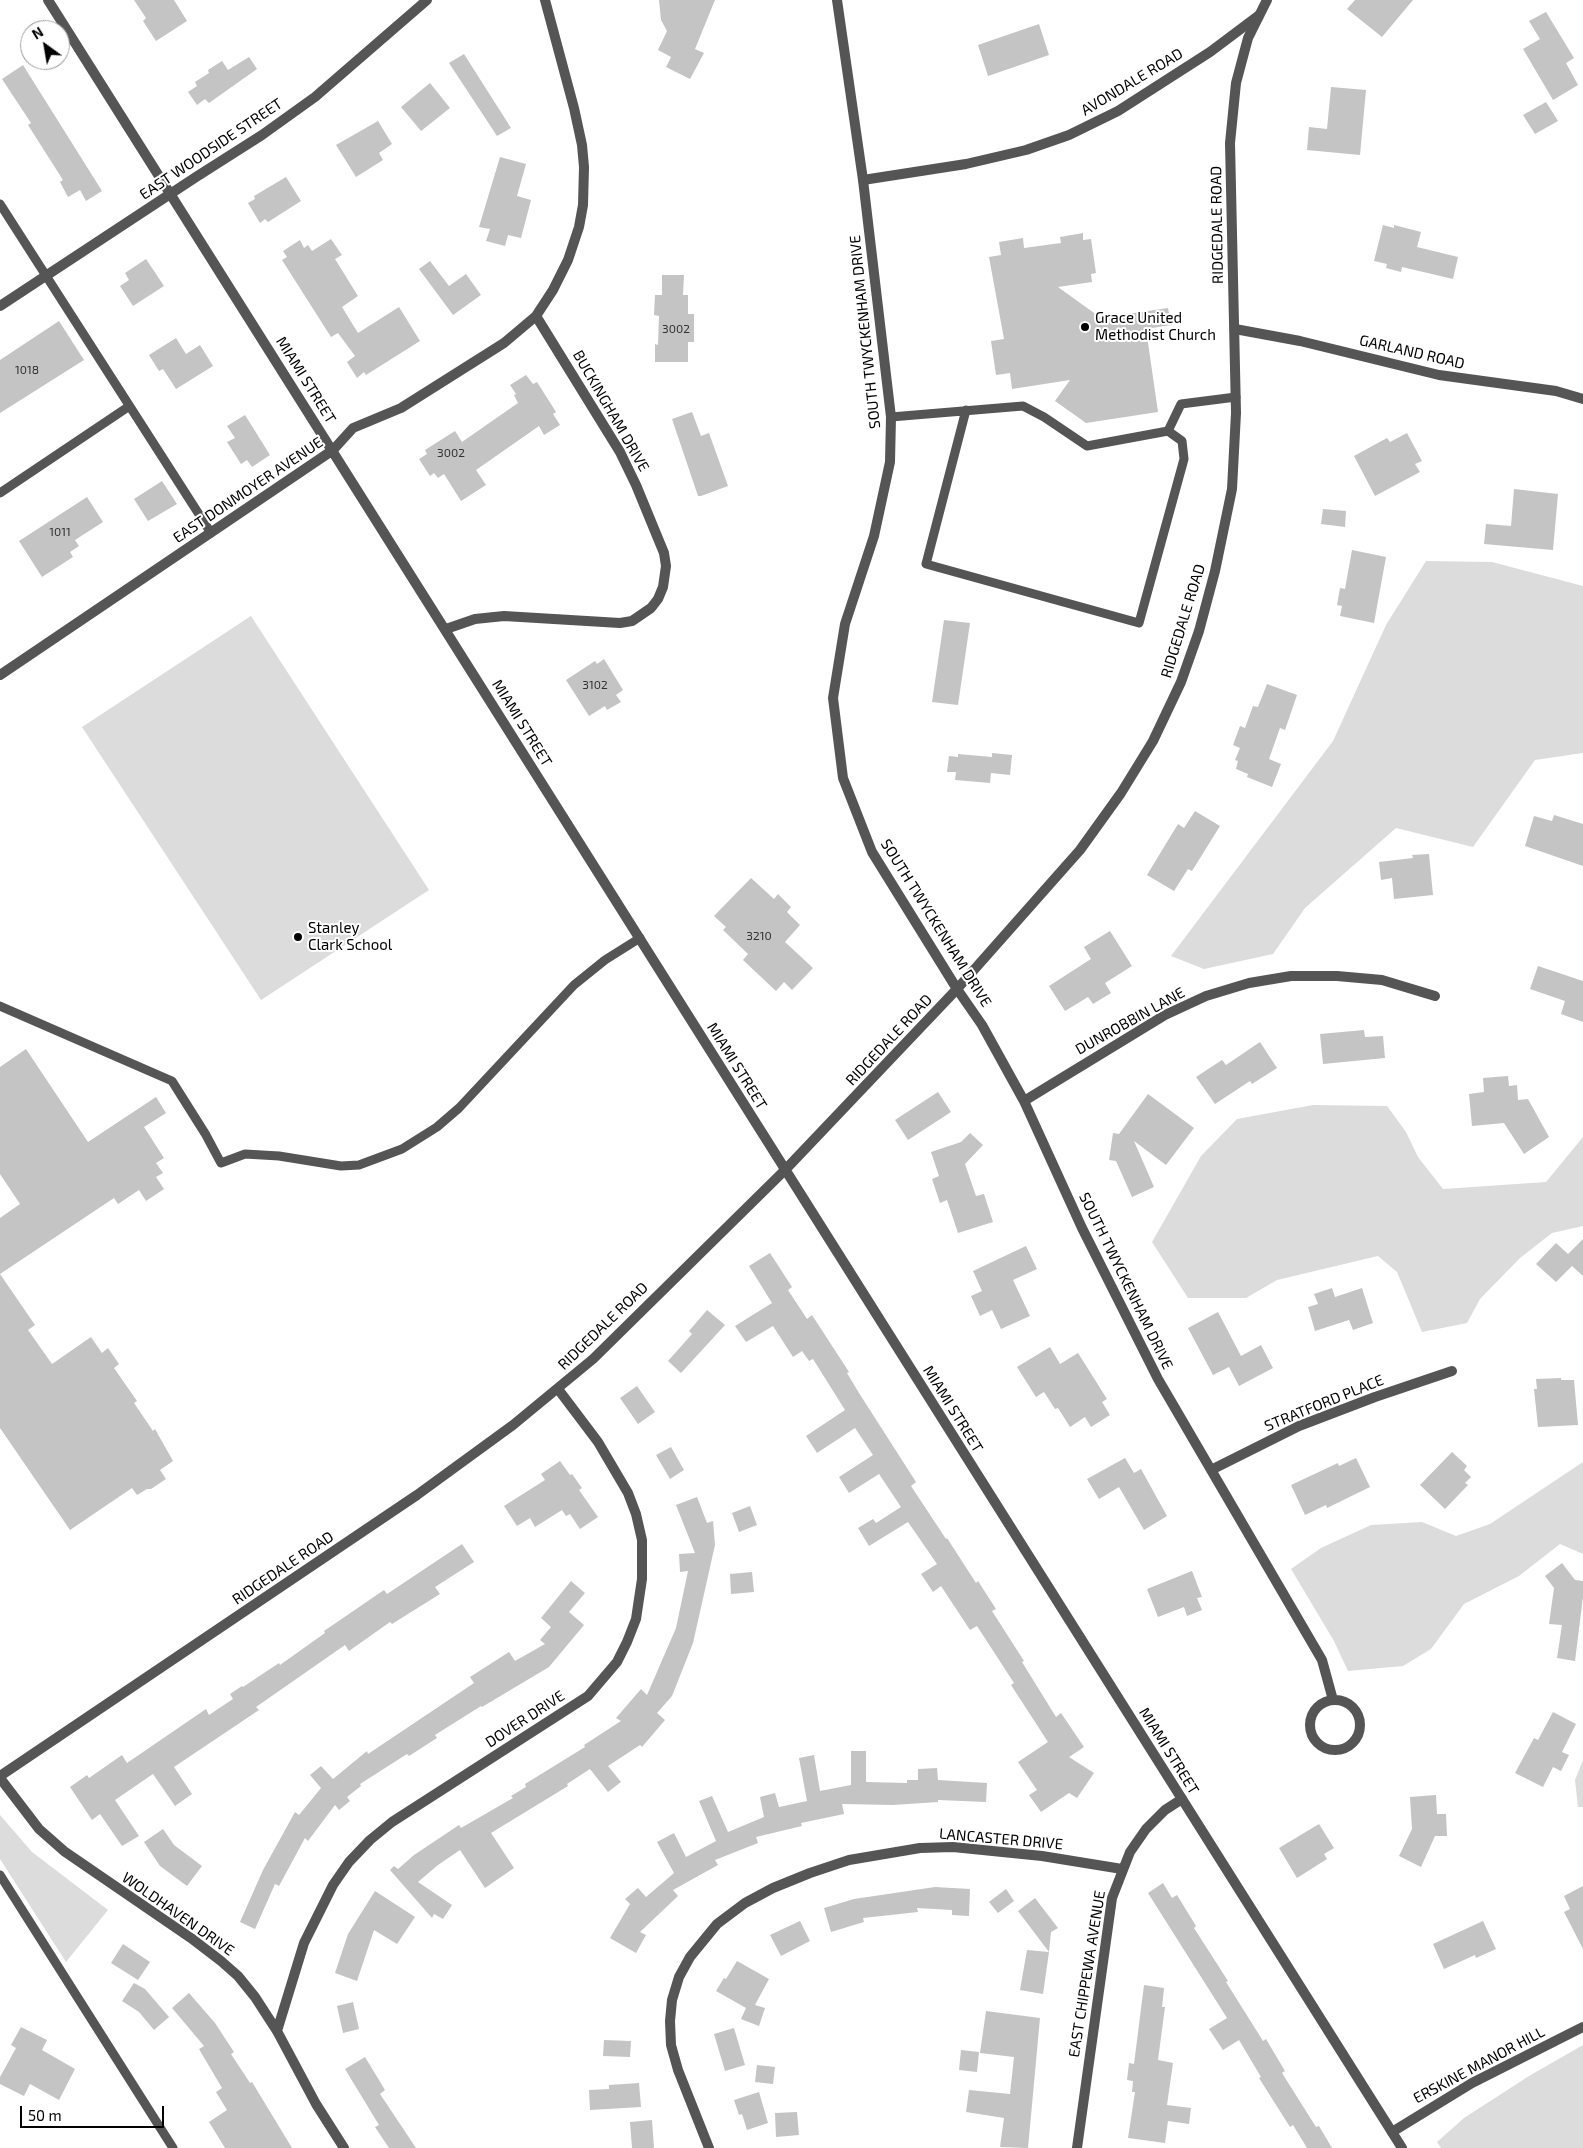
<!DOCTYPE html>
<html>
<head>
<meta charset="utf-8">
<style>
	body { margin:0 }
	#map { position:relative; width:1583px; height:2148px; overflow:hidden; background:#fff; font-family:"Exo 2",sans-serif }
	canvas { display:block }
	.north { position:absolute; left:20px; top:20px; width:50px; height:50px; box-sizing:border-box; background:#fff; border:1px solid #999; border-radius:50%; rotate:328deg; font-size:14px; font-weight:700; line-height:20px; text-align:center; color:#000 }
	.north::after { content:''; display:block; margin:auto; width:18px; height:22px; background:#000; clip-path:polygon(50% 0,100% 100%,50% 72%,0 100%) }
	.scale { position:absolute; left:20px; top:2106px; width:144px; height:22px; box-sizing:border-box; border:2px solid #000; border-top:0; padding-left:6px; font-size:15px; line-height:18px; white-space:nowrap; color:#000; -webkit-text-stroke:4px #fff; paint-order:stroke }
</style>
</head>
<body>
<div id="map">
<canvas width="1583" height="2148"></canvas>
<div class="north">N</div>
<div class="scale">50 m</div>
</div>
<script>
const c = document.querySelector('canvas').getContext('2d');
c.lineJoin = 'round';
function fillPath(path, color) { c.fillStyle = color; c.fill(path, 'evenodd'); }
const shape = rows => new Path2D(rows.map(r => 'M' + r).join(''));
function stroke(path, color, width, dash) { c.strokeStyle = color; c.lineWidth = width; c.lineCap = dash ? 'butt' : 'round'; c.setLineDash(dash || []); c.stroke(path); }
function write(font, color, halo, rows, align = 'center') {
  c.font = font + ' "Exo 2",sans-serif'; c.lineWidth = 4; c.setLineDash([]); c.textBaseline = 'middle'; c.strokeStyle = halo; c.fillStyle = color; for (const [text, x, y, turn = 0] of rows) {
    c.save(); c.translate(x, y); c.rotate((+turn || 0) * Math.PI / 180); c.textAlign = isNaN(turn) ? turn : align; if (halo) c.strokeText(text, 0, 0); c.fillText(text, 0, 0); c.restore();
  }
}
fillPath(shape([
	[1426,561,1492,562,1583,586,1583,753,1535,760,1473,847,1396,828,1305,908,1273,954,1204,969,1171,956,1333,741,1386,625],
	[251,616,429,890,261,1000,82,727],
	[1313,1105,1387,1106,1406,1132,1418,1157,1443,1189,1546,1182,1583,1137,1583,1226,1552,1233,1520,1258,1480,1299,1467,1323,1422,1332,1397,1272,1378,1256,1277,1280,1246,1298,1188,1298,1152,1242,1201,1156,1237,1119],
	[1583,1462,1583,1554,1560,1544,1519,1576,1464,1604,1431,1649,1403,1666,1348,1671,1334,1641,1291,1569,1321,1548,1371,1525,1422,1522,1456,1536,1490,1524],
	[1583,1760,1583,1807,1578,1807,1575,1780],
	[0,1815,32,1852,108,1910,66,1962,0,1859],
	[1583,2045,1583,2148,1441,2148,1437,2142,1464,2118,1529,2076]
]), '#dcdcdc');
fillPath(shape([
	[134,0,174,0,187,21,156,41,143,21,146,18],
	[659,0,715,0,695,49,704,53,690,79,666,67,671,57,658,50,667,31,661,20],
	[1355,0,1413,0,1382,37,1347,9],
	[1546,12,1574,58,1566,63,1578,85,1553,100,1523,49,1540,39,1529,21],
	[1039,24,1049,55,988,76,978,45],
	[464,54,511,128,497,136,449,63],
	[249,57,257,69,209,103,205,99,197,105,188,92,197,86,195,82,209,73,208,70,222,61,228,70],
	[23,65,102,191,86,201,80,190,68,197,60,182,63,180,28,125,31,123,2,79],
	[430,83,450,108,421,131,401,107],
	[1331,87,1366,90,1360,155,1307,150,1309,127,1327,129],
	[1546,102,1558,121,1535,134,1523,115],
	[378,121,392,144,379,153,383,160,356,177,336,145],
	[500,157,526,164,517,196,531,200,521,238,508,235,505,246,486,241,490,229,479,227],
	[286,177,301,201,268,222,265,219,260,223,248,203,255,199,254,196],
	[1383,225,1394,228,1394,225,1421,232,1417,247,1458,257,1453,279,1402,267,1401,272,1386,268,1387,264,1374,261],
	[1083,233,1083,240,1091,239,1096,273,1091,274,1092,282,1058,287,1101,318,1168,308,1171,325,1146,329,1158,412,1086,423,1055,401,1070,380,1012,389,1010,373,996,375,991,341,1004,339,989,257,1001,255,999,242,1023,238,1024,248,1061,243,1060,237],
	[331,239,342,255,335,259,358,296,342,307,358,333,399,307,420,341,366,375,364,372,357,378,347,362,355,356,338,333,331,337,282,260,287,257,283,251,300,240,304,248,308,245,312,251],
	[146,259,164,286,133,306,120,286,129,280,125,273],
	[430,261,449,286,466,274,481,295,453,315,419,269],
	[662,275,684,275,683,295,688,295,688,314,694,314,694,342,688,342,688,362,655,362,655,344,658,345,659,316,654,315,655,295,662,295],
	[59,321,84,360,0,413,0,360],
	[176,338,186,354,200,345,213,366,176,389,163,369,159,371,149,355],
	[526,375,533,384,537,382,556,412,553,414,560,425,544,435,539,426,476,470,486,485,461,501,444,474,438,478,434,473,430,476,419,459,427,454,425,450,455,431,462,442,518,403,514,395,516,394,510,385],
	[692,412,701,436,709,433,728,486,701,496,698,496,672,419],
	[245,415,270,455,252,467,247,460,241,464,227,442,235,438,227,426],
	[1407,433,1422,461,1415,464,1420,472,1375,496,1354,456,1387,438,1390,442],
	[162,481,177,504,148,521,134,499],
	[1514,489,1558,494,1553,550,1484,544,1486,524,1511,526],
	[87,497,103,522,75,540,79,546,70,552,73,557,42,577,19,541],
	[1323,509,1346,511,1345,527,1321,524],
	[1352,550,1386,557,1374,623,1340,616,1342,606,1337,605,1340,588,1345,589],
	[944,620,970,623,958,705,932,702],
	[604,659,623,690,616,695,621,702,607,710,605,706,589,716,566,680,595,661,597,664],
	[1267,684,1297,695,1285,730,1280,728,1269,759,1281,764,1272,787,1247,777,1248,774,1236,769,1238,761,1235,760,1240,748,1233,745,1240,726,1245,728,1253,706,1258,707],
	[992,753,1012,755,1010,775,991,773,990,783,955,780,956,772,947,772,949,756,958,757,958,754,992,757],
	[1195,811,1220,826,1192,871,1188,869,1174,891,1147,875,1178,824,1184,828],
	[1554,815,1583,824,1583,866,1525,846,1534,816,1552,821],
	[1429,854,1433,895,1394,899,1392,878,1381,880,1379,862,1413,858,1412,855],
	[751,878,774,899,778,894,791,907,787,912,800,925,785,942,813,968,792,990,784,982,776,991,743,960,748,954,723,930,726,927,714,916],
	[1110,931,1132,966,1105,983,1111,993,1093,1004,1088,997,1065,1011,1049,986,1091,959,1084,947],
	[1538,966,1583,981,1583,1022,1561,1014,1565,1001,1530,989],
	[1364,1030,1365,1037,1383,1036,1385,1058,1323,1064,1320,1034],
	[1260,1042,1277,1068,1252,1084,1250,1081,1215,1104,1196,1077,1222,1060,1226,1065],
	[26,1049,88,1142,156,1097,166,1113,144,1127,164,1158,156,1163,163,1173,156,1177,164,1189,146,1201,139,1190,118,1204,114,1198,0,1274,35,1325,28,1330,52,1364,91,1337,102,1353,108,1348,119,1364,114,1368,137,1401,134,1403,153,1431,155,1429,173,1461,160,1470,166,1479,151,1489,147,1489,137,1495,132,1488,70,1530,0,1428,0,1218,20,1204,0,1174,0,1067],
	[1508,1076,1509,1086,1517,1085,1518,1100,1528,1099,1549,1137,1524,1154,1504,1123,1472,1126,1469,1094,1484,1092,1483,1078],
	[938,1092,951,1112,908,1140,895,1120],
	[1148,1094,1194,1128,1166,1165,1134,1141,1154,1187,1132,1197,1116,1161,1109,1160,1113,1133,1119,1134],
	[970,1133,983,1145,965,1164,976,1196,984,1194,993,1222,958,1233,947,1200,940,1203,932,1179,939,1176,931,1152,961,1142],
	[1583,1239,1583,1276,1572,1266,1556,1282,1536,1264,1556,1243,1568,1254],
	[1026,1246,1037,1269,1013,1280,1030,1316,1001,1329,992,1310,980,1316,971,1296,982,1291,973,1271],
	[770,1253,792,1287,788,1290,807,1319,812,1315,849,1372,847,1373,859,1393,916,1482,911,1486,946,1539,947,1538,976,1583,978,1581,996,1609,992,1611,1024,1661,1022,1662,1056,1717,1061,1713,1084,1747,1069,1757,1094,1773,1077,1798,1069,1793,1041,1812,1029,1795,1037,1790,1018,1762,1048,1742,1011,1685,1014,1683,977,1626,970,1630,941,1586,933,1592,921,1574,937,1564,908,1522,869,1546,858,1528,873,1519,876,1523,901,1507,879,1474,849,1493,839,1477,873,1455,855,1428,817,1453,806,1436,845,1410,813,1359,809,1361,802,1351,793,1357,773,1326,746,1342,735,1326,772,1303,749,1266],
	[1332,1288,1335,1297,1362,1288,1373,1323,1353,1330,1349,1320,1315,1331,1308,1307,1318,1304,1314,1294],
	[707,1310,725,1325,681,1373,668,1361,692,1334,689,1331],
	[1218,1312,1241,1356,1261,1345,1273,1368,1239,1386,1229,1367,1213,1375,1188,1328],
	[1050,1347,1060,1364,1078,1353,1107,1399,1102,1402,1110,1415,1091,1427,1085,1417,1070,1427,1058,1408,1055,1409,1044,1392,1036,1397,1017,1367],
	[1561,1378,1561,1380,1574,1380,1578,1425,1538,1427,1534,1389,1537,1389,1536,1379],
	[637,1386,655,1412,638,1424,620,1398],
	[671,1447,684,1470,670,1479,656,1455],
	[1452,1452,1467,1466,1464,1470,1471,1477,1465,1483,1468,1485,1445,1509,1420,1485],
	[1125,1458,1134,1473,1141,1469,1167,1516,1144,1530,1119,1487,1099,1499,1087,1479],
	[1356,1458,1370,1487,1327,1508,1326,1505,1305,1515,1291,1485,1338,1463,1339,1466],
	[560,1461,570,1475,572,1474,582,1488,579,1490,598,1517,580,1529,570,1514,566,1516,562,1510,535,1527,530,1518,517,1526,504,1506,545,1480,541,1474],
	[697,1497,707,1523,713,1521,715,1545,693,1643,672,1696,657,1713,665,1720,642,1747,640,1745,608,1766,621,1782,608,1792,590,1769,567,1784,568,1786,491,1833,514,1868,485,1888,460,1850,438,1865,418,1882,452,1905,443,1919,434,1914,432,1918,390,1870,394,1866,398,1869,414,1855,459,1825,461,1828,513,1798,511,1796,526,1787,525,1784,585,1747,584,1745,621,1721,616,1718,641,1689,647,1695,676,1628,688,1571,680,1572,679,1554,695,1553,676,1505],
	[750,1506,757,1525,739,1532,732,1513],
	[462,1544,474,1562,435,1587,440,1594,392,1624,390,1622,349,1651,345,1645,256,1707,259,1710,174,1767,192,1794,175,1806,153,1774,115,1800,139,1836,122,1846,100,1814,92,1820,70,1787,87,1775,89,1778,122,1755,127,1763,206,1709,209,1715,233,1699,230,1694,242,1686,243,1687,279,1663,280,1665,325,1633,324,1631,384,1590,387,1594],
	[1562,1563,1575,1580,1583,1581,1583,1597,1575,1661,1557,1658,1562,1625,1549,1624,1554,1588,1545,1576],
	[1192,1571,1202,1597,1197,1598,1202,1610,1187,1616,1184,1607,1158,1617,1147,1589],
	[752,1572,754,1592,731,1594,730,1574],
	[571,1581,585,1593,569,1612,584,1625,549,1667,482,1707,481,1706,435,1735,437,1738,409,1756,407,1754,360,1784,361,1786,347,1797,350,1801,339,1810,335,1805,308,1841,305,1838,279,1886,275,1884,255,1929,240,1922,263,1870,295,1812,299,1815,321,1788,310,1775,321,1766,333,1779,367,1751,368,1754,474,1683,470,1677,509,1652,515,1661,545,1644,540,1640,551,1627,541,1618],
	[1553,1712,1576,1724,1562,1752,1569,1755,1561,1771,1553,1767,1543,1787,1515,1773,1534,1738,1538,1740],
	[851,1751,866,1751,866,1782,907,1783,907,1780,918,1780,918,1769,937,1768,938,1780,987,1783,986,1802,938,1800,938,1802,893,1805,842,1804,844,1814,801,1823,802,1826,756,1837,758,1843,715,1860,718,1865,673,1890,678,1896,640,1932,646,1935,636,1953,610,1938,630,1904,625,1899,638,1888,646,1897,674,1873,657,1842,674,1833,686,1857,716,1841,699,1801,712,1796,728,1832,764,1817,760,1797,775,1793,779,1807,807,1801,799,1758,814,1755,820,1791,851,1785],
	[1436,1795,1437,1814,1446,1814,1447,1836,1435,1836,1421,1867,1399,1856,1412,1829,1410,1797],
	[1319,1824,1334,1848,1324,1854,1327,1859,1297,1878,1279,1848],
	[163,1829,174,1845,202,1866,187,1886,160,1866,144,1842],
	[1163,1883,1172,1898,1177,1895,1196,1926,1194,1928,1228,1981,1226,1982,1263,2041,1266,2039,1285,2071,1282,2073,1316,2127,1319,2126,1332,2148,1307,2148,1293,2125,1290,2127,1259,2078,1261,2077,1239,2040,1223,2050,1209,2029,1227,2018,1148,1893],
	[1583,1886,1583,1949,1564,1912,1570,1909,1564,1896],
	[935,1887,970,1889,969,1916,952,1915,952,1910,917,1908,918,1912,863,1918,864,1922,831,1932,824,1908,854,1899],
	[1006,1889,1014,1901,998,1913,989,1902],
	[375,1891,415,1917,397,1944,374,1930,357,1981,335,1973,348,1934],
	[1035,1898,1058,1928,1051,1932,1049,1952,1018,1911],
	[800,1921,810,1941,781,1956,770,1935],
	[1483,1921,1496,1949,1476,1958,1475,1955,1444,1969,1433,1944],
	[123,1944,150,1962,138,1980,111,1963],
	[1027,1950,1049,1952,1043,1994,1020,1990],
	[737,1961,769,1979,755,2005,765,2008,759,2026,741,2019,746,2008,716,1991,724,1978,726,1979],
	[134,1983,145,1989,169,2017,154,2030,139,2012,122,2001],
	[1144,1985,1164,1988,1162,2007,1165,2007,1158,2060,1173,2063,1167,2105,1191,2108,1189,2124,1168,2121,1165,2143,1128,2138,1135,2092,1132,2092,1133,2081,1127,2080,1129,2063,1134,2064],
	[189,1993,215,2023,234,2052,231,2054,250,2083,252,2082,292,2148,225,2148,209,2122,227,2110,216,2092,222,2088,199,2049,204,2046,172,2008],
	[353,2002,359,2029,343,2033,337,2006],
	[986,2011,1040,2018,1028,2148,1000,2147,1004,2118,966,2112,969,2090,1010,2094,1014,2057,980,2053],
	[21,2027,47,2040,42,2050,75,2069,59,2100,30,2084,24,2096,0,2084,0,2077,16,2048,11,2045],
	[734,2028,745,2065,725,2071,714,2034],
	[604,2040,631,2041,630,2057,603,2056],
	[961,2050,979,2052,977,2072,959,2070],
	[365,2057,385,2090,380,2094,416,2148,389,2148,375,2127,379,2125,345,2069],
	[757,2065,775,2067,773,2084,755,2082],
	[639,2083,641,2107,590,2110,589,2090,609,2089,609,2085],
	[759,2092,768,2123,747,2130,742,2114,739,2115,734,2100],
	[797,2112,799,2135,776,2137,775,2113],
	[652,2120,654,2148,632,2148,630,2122]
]), '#c4c4c4');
stroke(shape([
	[0,204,211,533],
	[966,410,926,564,1139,623,1184,459,1182,441,1168,431],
	[891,417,1023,406,1044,417,1087,446,1168,431,1181,404,1236,397],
	[0,493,128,407],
	[0,1006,172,1081,206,1135,221,1163,245,1154,279,1156,341,1166,359,1165,402,1149,437,1127,459,1108,574,985,605,960,640,938],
	[0,1875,173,2148]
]), '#555', 9);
stroke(shape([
	[863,180,966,164,1026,150,1069,135,1118,111,1210,52,1258,16],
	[0,306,196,177,262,135,315,97,427,0],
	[1235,329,1300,341,1439,375,1556,391,1583,399],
	[333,450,353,428,401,408,504,343,536,316,553,290,568,260,579,227,583,205,584,167,582,145,574,108,545,0],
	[446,629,475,619,504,616,620,623,632,621,651,608,658,599,663,587,666,566,664,553,636,485,620,452,536,316],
	[957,989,982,1025,1024,1101,1082,1228,1158,1379,1322,1660,1333,1700],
	[1024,1101,1165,1015,1206,996,1249,983,1291,976,1337,976,1382,980,1435,996],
	[1211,1470,1299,1426,1375,1397,1452,1371],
	'1310 1725a25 25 0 1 1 50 0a25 25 0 1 1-50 0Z',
	[0,1776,417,1495,513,1425,593,1359,785,1170],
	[0,1778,39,1829,64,1851,191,1938,221,1961,238,1976,255,1997,277,2031,316,2104,344,2148],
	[277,2031,304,1943,333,1885,349,1862,370,1840,392,1822,588,1696,617,1662,627,1642,636,1619,642,1579,642,1540,636,1514,628,1493,598,1442,558,1389],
	[1392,2132,1472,2083,1583,2027],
	[709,2148,678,2070,671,2045,670,2021,672,2000,679,1977,690,1957,717,1924,745,1903,773,1888,810,1873,849,1860,920,1848,953,1847,1042,1856,1122,1869],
	[1077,2148,1112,1898,1130,1852,1146,1829,1165,1810,1182,1799]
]), '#555', 10);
stroke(shape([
	[48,0,1402,2148],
	[837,0,863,180,891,417,890,462,874,536,845,624,833,698,843,778,872,852,957,989],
	[0,675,333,450],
	[785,1170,957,989,1080,850,1121,793,1153,741,1181,682,1199,631,1215,571,1232,489,1236,413,1230,143,1236,83,1248,38,1267,0]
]), '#555', 10);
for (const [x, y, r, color] of [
	[1085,327,5,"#000"],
	[298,937,5,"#000"]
]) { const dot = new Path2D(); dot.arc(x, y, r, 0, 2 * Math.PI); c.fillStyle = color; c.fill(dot); stroke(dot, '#fff', 2); }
write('12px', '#313131', null, [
	["3002",676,329],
	["1018",27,370],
	["3002",451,453],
	["1011",60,532],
	["3102",595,685],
	["3210",759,936]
]);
write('15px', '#000', '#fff', [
	["AVONDALE ROAD",1132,82,-31],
	["EAST WOODSIDE STREET",211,149,-34],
	["RIDGEDALE ROAD",1217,225,-91],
	["SOUTH TWYCKENHAM DRIVE",865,332,-96],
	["GARLAND ROAD",1412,352,13],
	["MIAMI STREET",306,380,58],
	["BUCKINGHAM DRIVE",611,411,60],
	["EAST DONMOYER AVENUE",248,490,-34],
	["RIDGEDALE ROAD",1183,621,-73],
	["MIAMI STREET",522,723,58],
	["SOUTH TWYCKENHAM DRIVE",936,923,58],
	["DUNROBBIN LANE",1130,1021,-29],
	["RIDGEDALE ROAD",889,1040,-47],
	["MIAMI STREET",737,1066,58],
	["SOUTH TWYCKENHAM DRIVE",1126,1281,64],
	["RIDGEDALE ROAD",603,1326,-44],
	["STRATFORD PLACE",1324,1403,-22],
	["MIAMI STREET",953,1409,58],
	["RIDGEDALE ROAD",283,1568,-34],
	["DOVER DRIVE",525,1719,-33],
	["MIAMI STREET",1169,1751,58],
	["LANCASTER DRIVE",1001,1839,5],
	["WOLDHAVEN DRIVE",178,1914,35],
	["EAST CHIPPEWA AVENUE",1087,1974,-81],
	["ERSKINE MANOR HILL",1479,2065,-28]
]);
write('15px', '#000', '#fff', [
	["Grace United",1095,318],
	["Methodist Church",1095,335],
	["Stanley",308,928],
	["Clark School",308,945]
], 'left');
</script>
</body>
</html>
